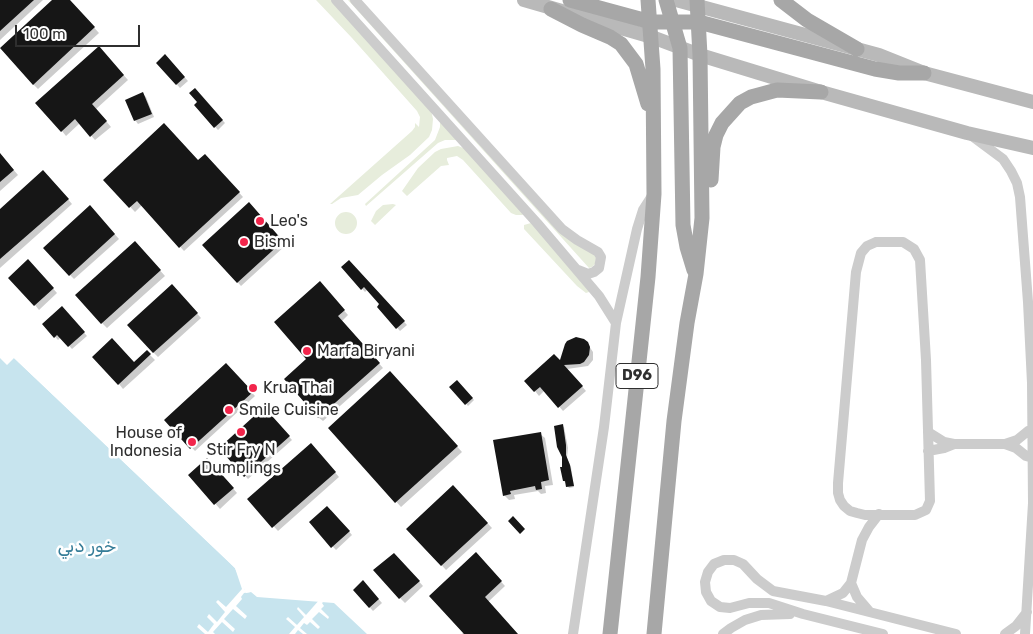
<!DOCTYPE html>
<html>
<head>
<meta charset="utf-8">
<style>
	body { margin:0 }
	#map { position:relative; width:1033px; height:634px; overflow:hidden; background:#fff; font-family:Rubik,sans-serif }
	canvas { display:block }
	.scale { position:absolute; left:15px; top:25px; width:125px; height:22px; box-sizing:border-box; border:2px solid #2f2f2f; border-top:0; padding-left:6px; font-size:15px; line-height:18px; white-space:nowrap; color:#2f2f2f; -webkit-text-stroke:4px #fff; paint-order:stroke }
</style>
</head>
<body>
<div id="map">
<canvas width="1033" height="634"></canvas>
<div class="scale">100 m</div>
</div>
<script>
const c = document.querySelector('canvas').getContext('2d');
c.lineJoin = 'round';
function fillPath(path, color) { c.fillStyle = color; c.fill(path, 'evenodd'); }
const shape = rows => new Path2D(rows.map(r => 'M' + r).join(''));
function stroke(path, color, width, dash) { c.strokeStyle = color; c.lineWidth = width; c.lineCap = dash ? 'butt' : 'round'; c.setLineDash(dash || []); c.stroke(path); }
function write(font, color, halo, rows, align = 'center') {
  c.font = font + ' Rubik,Vazirmatn,sans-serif'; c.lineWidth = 5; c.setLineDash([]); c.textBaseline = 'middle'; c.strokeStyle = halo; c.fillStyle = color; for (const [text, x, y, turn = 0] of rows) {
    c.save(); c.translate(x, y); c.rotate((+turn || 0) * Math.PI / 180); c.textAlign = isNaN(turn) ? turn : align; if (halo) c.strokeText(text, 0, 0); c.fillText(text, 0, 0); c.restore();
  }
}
fillPath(shape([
	[316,0,334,0,431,110,433,119,432,130,429,137,410,155,382,175,358,195,341,198,332,204,330,204,412,131,415,127,415,123,419,127,420,117,417,111,352,38],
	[348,0,354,0,562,230,597,253,595,264,592,267,589,268],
	[440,116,460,140,445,140,438,143,366,206,365,204,435,140,440,127],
	[458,146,466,149,527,212,522,215,516,215,511,213,463,160,457,156,447,158,447,160,449,165,441,166,407,196,402,191,418,168,435,152,441,149],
	[393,204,396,205,375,225,371,221,376,211,383,205],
	'335 223a11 11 0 1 1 22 0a11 11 0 1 1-22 0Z',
	[531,223,593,287,589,292,586,293,577,286,524,229,524,225]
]), '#e7eddc');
fillPath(shape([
	[0,358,7,365,14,358,230,563,235,568,246,593,251,592,257,597,334,603,367,634,0,634]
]), '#c7e4ee');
fillPath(shape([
	[16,357,237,567,245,590,249,590,251,592,244,593,241,597,242,599,236,606,247,616,245,619,233,609,224,619,235,629,233,632,222,622,213,632,215,634,205,634,197,627,199,624,208,632,214,624,207,617,209,614,217,622,225,612,216,602,218,600,226,607,242,589,235,568,14,358],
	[320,599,325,600,322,603,324,606,321,609,329,617,328,619,319,612,312,619,320,627,318,629,310,622,307,625,304,623,300,628,307,634,303,634,298,630,295,634,289,634,295,627,286,619,288,617,297,625,304,617,297,609,298,607,306,615]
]), '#fff');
fillPath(shape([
	[0,0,43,0,0,40],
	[54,0,69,0,99,33,38,89,33,84],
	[103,52,128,80,96,109,111,127,95,140,80,123,66,136,62,131],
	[165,56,188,81,180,88,157,63],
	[195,90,225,123,218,130,195,105,199,102],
	[143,94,146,97,154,117,138,124,135,120],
	[0,154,18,175,0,191],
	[210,160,243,197,184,251,142,205,135,212,105,180],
	[48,176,72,204,0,268,0,211],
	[249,204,286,245,241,286,204,245],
	[95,212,119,239,74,279,70,275],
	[140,248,165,276,107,328,102,323],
	[349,262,407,325,400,331,378,307,381,304,368,289,365,292,343,267],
	[32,265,57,293,39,310,35,305],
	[324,288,348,315,342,321,383,368,323,421,318,417,308,359],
	[177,291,201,318,158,357,153,352],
	[62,308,87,336,72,349,61,337,58,340,44,324],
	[587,343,593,352,593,360,588,366,567,369,586,391,563,411,545,390,539,396,535,391,561,362],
	[147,352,155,360,123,389,119,384,134,363],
	[226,364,255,396,195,451,166,420],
	[395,378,462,452,401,507,330,428],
	[457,382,474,400,468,406,451,387],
	[264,409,292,440,248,479,221,448],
	[562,426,564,427,568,448,567,458,571,467,574,487,569,488,564,481],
	[540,434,545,438,553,485,545,486,546,493,541,494,538,491,514,495,515,499,509,500,504,495],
	[315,449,339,477,278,531,249,499],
	[212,464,237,493,220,509,190,475],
	[458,492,492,528,446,570,408,529],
	[331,510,352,535,336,550,310,522],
	[399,559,423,586,405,603,400,598],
	[480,559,505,586,488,602,517,634,462,634,464,632],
	[363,582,382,603,373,611,354,590]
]), '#0003');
fillPath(shape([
	[0,0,34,0,0,31],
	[52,0,70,0,95,27,33,85,0,48],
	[99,46,124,75,92,104,107,121,90,137,75,119,61,132,35,103],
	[165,54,185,77,176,85,156,63],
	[195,88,223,120,214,128,194,105,197,102,189,93],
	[143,92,152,114,134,121,125,100],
	[164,123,198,160,205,154,240,192,179,248,137,201,129,208,103,180],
	[0,153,14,170,0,182],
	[43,170,69,199,0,259,0,209],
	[249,202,283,241,237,283,202,245],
	[90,205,115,234,69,276,43,248],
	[135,241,161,270,101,324,75,295],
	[28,259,54,288,34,306,8,278],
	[349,260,405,321,396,329,377,307,379,304,364,287,361,290,341,267],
	[320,281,345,310,338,316,380,363,318,418,284,379,306,359,274,322],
	[172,284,198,313,153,353,127,325],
	[62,306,85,332,68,347,57,335,54,338,42,324],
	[576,337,584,339,588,342,590,347,589,355,584,362,580,364,564,365,583,386,558,408,540,387,534,392,524,381,554,354,560,360,565,344,567,341],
	[112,338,134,362,147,350,151,354,118,385,92,357],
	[226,363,253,392,190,449,164,420],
	[390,371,458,446,395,503,328,428],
	[457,380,473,398,465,405,449,387],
	[264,407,290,436,244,477,219,448],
	[563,424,566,445,566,455,570,465,574,486,566,487,565,481,563,481,560,467,562,467,562,457,557,447,554,426],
	[541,432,549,480,541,482,542,489,536,490,535,486,510,491,511,494,503,496,493,440],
	[311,443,336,472,272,528,247,499],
	[207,458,234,488,214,505,188,475],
	[453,485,488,523,441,566,406,529],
	[327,506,350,531,331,548,309,522],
	[513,516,525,529,520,534,508,521],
	[476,552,502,581,485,597,518,634,464,634,429,596],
	[394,553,420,581,399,599,373,570],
	[363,580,379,599,369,608,353,590]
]), '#161616');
stroke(shape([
	[336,0,537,223,599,296,616,323],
	[355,0,562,229,577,240,598,252,601,257,599,268,594,272,588,274,578,270],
	[972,136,1003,159,1011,171,1017,183,1020,197,1028,302,1032,383,1033,503,1025,634],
	[876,242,903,242,914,249,920,260,926,360,930,501,926,510,915,515,865,515,857,513,850,511,844,506,840,500,838,493,838,483,856,272,861,253,867,246,876,242],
	[928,432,944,442,954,444,1005,444,1017,440,1028,431,1033,430],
	[1005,444,1016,448,1026,456,1033,458],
	[928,451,944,448,954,444],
	[851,583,857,597,869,611],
	[826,601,843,593,851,583,862,540,869,527,879,514],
	[573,634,604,427,616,323,637,229,643,210,652,196],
	[723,634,731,628,745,620,761,615,790,614],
	[883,634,803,614,769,603,749,603,730,608,720,607,711,601,706,592,705,582,708,572,714,564,724,560,734,560,743,564,757,579,773,591,826,601,956,634],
	[1005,634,1016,626,1027,612]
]), '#ccc', 10);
stroke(shape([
	[524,0,652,37,700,55,821,92,967,133,1033,148],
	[676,0,879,55,924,73,1033,102]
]), '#b9b9b9', 14);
stroke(shape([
	[570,0,651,22,699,22,875,69,899,73,924,73],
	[666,0,680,48,683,225,687,247,694,270],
	[781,0,807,20,857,49],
	[551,9,582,25,610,37,621,44,636,64,648,104],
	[711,180,713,147,716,135,722,123,740,103,751,97,777,90,821,92],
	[610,634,648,277,654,194,653,69,648,0],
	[654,634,674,421,687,323,696,274,702,218,700,55,697,0]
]), '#a7a7a7', 15);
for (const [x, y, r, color] of [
	[260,221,5,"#f2254b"],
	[244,242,5,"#f2254b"],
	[307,351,5,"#f2254b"],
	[253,388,5,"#f2254b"],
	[229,410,5,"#f2254b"],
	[241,432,5,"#f2254b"],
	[192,442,5,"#f2254b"]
]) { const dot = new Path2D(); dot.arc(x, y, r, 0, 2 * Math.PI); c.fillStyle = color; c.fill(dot); stroke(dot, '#fff', 2); }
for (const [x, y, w] of [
	[637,376,42]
]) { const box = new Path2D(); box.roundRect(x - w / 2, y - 12.5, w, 25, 4); c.fillStyle = '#fff'; c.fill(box); stroke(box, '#2f2f2f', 1); }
write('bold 15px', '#2f2f2f', null, [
	["D96",637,376]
]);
write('16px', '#2f2f2f', '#fff', [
	["Leo's",270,221],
	["Bismi",254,242],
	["Marfa Biryani",317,351],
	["Krua Thai",263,388],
	["Smile Cuisine",239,410],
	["House of",182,433,"right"],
	["Indonesia",182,451,"right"],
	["Stir Fry N",241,450,"center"],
	["Dumplings",241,468,"center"]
], 'left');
write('italic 18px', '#367d98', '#fff', [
	["خور دبي",87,547]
]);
</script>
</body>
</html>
